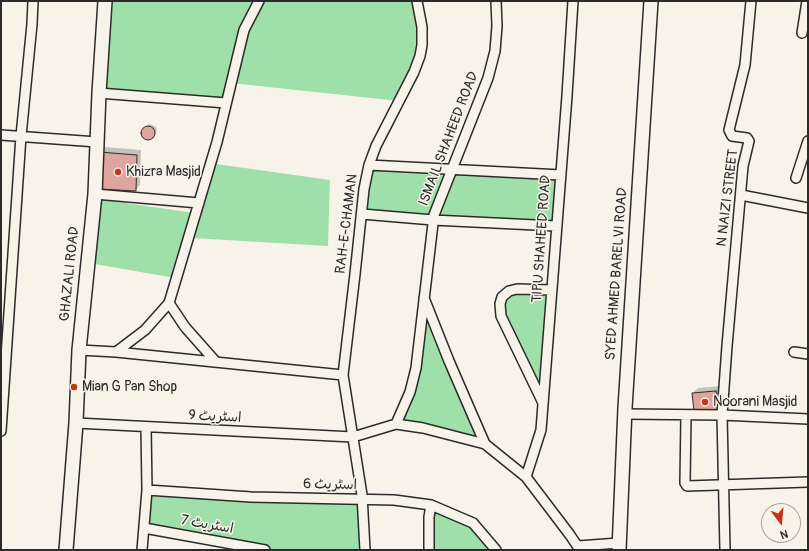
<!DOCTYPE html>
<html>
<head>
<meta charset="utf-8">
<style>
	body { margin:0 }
	#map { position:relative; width:809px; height:551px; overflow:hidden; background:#f7f3e8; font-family:Pangolin,sans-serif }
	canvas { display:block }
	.frame { position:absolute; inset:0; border:2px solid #2b2b2b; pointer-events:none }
	.north { position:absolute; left:761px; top:503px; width:40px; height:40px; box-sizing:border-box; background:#f7f3e8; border:1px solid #a5a39c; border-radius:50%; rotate:164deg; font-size:11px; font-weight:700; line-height:16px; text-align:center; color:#2b2b2b }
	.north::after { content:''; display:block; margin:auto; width:14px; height:18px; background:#c8321e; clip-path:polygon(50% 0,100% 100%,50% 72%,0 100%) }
</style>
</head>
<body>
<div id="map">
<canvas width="809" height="551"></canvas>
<div class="frame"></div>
<div class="north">N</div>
</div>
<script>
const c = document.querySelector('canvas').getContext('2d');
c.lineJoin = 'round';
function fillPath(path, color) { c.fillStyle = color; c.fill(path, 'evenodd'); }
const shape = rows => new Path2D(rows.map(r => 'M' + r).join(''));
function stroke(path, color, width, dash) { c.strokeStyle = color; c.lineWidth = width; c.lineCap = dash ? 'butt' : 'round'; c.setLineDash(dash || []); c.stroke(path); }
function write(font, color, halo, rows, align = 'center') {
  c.font = font + ' Pangolin,"Playpen Sans Arabic",sans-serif'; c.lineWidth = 3; c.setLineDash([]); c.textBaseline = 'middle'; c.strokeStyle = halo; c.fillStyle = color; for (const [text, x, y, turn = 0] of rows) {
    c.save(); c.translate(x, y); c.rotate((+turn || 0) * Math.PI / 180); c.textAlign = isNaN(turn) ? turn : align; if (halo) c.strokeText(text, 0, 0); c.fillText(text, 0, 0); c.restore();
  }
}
fillPath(shape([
	[105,1,417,1,422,42,399,101,231,83,226,106,98,96],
	[216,164,330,180,328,246,192,238],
	[373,164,561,175,556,226,362,214],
	[98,199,194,213,175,278,89,263],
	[552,290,543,404,501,316,502,297,509,291],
	[424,297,485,444,393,425,410,392],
	[147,490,362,495,365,550,265,550,144,528],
	[431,505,473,523,496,550,429,550]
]), '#9fdfa9');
fillPath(shape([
	[149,124,155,126,157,129,156,133,150,139,144,138,142,134,142,131],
	[105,147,141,150,140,185,135,190,100,152],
	[721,386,722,404,717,409,693,393,698,388]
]), '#0003');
const building = shape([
	'141 133a7 7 0 1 1 14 0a7 7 0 1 1-14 0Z',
	[99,152,137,155,136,191,99,189,99,152],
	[716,391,718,410,694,411,692,393,716,391]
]);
fillPath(building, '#dea49e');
stroke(building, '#2b2b2b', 1);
const street = shape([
	[802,33,807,1],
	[99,93,226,103],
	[1,135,97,142],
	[369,165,561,175],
	[796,178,808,141],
	[95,194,199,203],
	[741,195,808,208],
	[362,214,433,220,556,226],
	[424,298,449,361,485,444],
	[169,303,185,327,216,362],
	[79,350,116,352,343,375],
	[116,352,145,330,169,303,217,142,244,30,259,1],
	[794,352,808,354],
	[543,403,501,316,500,304,502,297,509,291,517,289,552,290],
	[625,414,722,415,808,419],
	[686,415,685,483,687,486,808,482],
	[76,423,353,437,396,424,410,392,416,368,434,215,488,78,495,51,497,26,496,1],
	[396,424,423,428,485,444,526,477,570,535,580,550],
	[1,431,21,136,32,24,33,1],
	[526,477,541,430,567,96,573,1],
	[147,490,251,497,394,500,431,505,473,523,496,550],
	[144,528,265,550],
	[578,546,619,543],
	[142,550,147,490,146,427],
	[365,550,362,495,343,375,355,274,364,189,369,165,376,146,414,72,420,56,422,45,422,27,417,1],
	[429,550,429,517,431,505],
	[725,550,722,415,727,346,743,166,749,141,747,138,732,136,729,130,745,65,751,1]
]);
const secondary = shape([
	[66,550,76,423,79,350,95,194,99,93,105,1],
	[619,550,625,408,651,1]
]);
stroke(street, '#2b2b2b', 12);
stroke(secondary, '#2b2b2b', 16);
stroke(street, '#f7f3e8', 9);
stroke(secondary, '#f7f3e8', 13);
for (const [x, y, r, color] of [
	[118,172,4,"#c8321e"],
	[74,387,4,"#c8321e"],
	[705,402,4,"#c8321e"]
]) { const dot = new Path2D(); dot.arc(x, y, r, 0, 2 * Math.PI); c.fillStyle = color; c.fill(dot); stroke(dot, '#f7f3e8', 1.5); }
write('14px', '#2b2b2b', '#f7f3e8', [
	["ISMAIL SHAHEED ROAD",449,139,-69],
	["N NAIZI STREET",728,198,-83],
	["RAH-E-CHAMAN",347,224,-83],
	["TIPU SHAHEED ROAD",542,239,-86],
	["GHAZALI ROAD",70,274,-84],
	["SYED AHMED BARELVI ROAD",617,274,-86],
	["اسٹریٹ 9",215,417,3],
	["اسٹریٹ 6",330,485,1],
	["اسٹریٹ 7",207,525,10]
]);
write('14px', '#2b2b2b', '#f7f3e8', [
	["Khizra Masjid",126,172],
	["Mian G Pan Shop",82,387],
	["Noorani Masjid",713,402]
], 'left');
</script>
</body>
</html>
